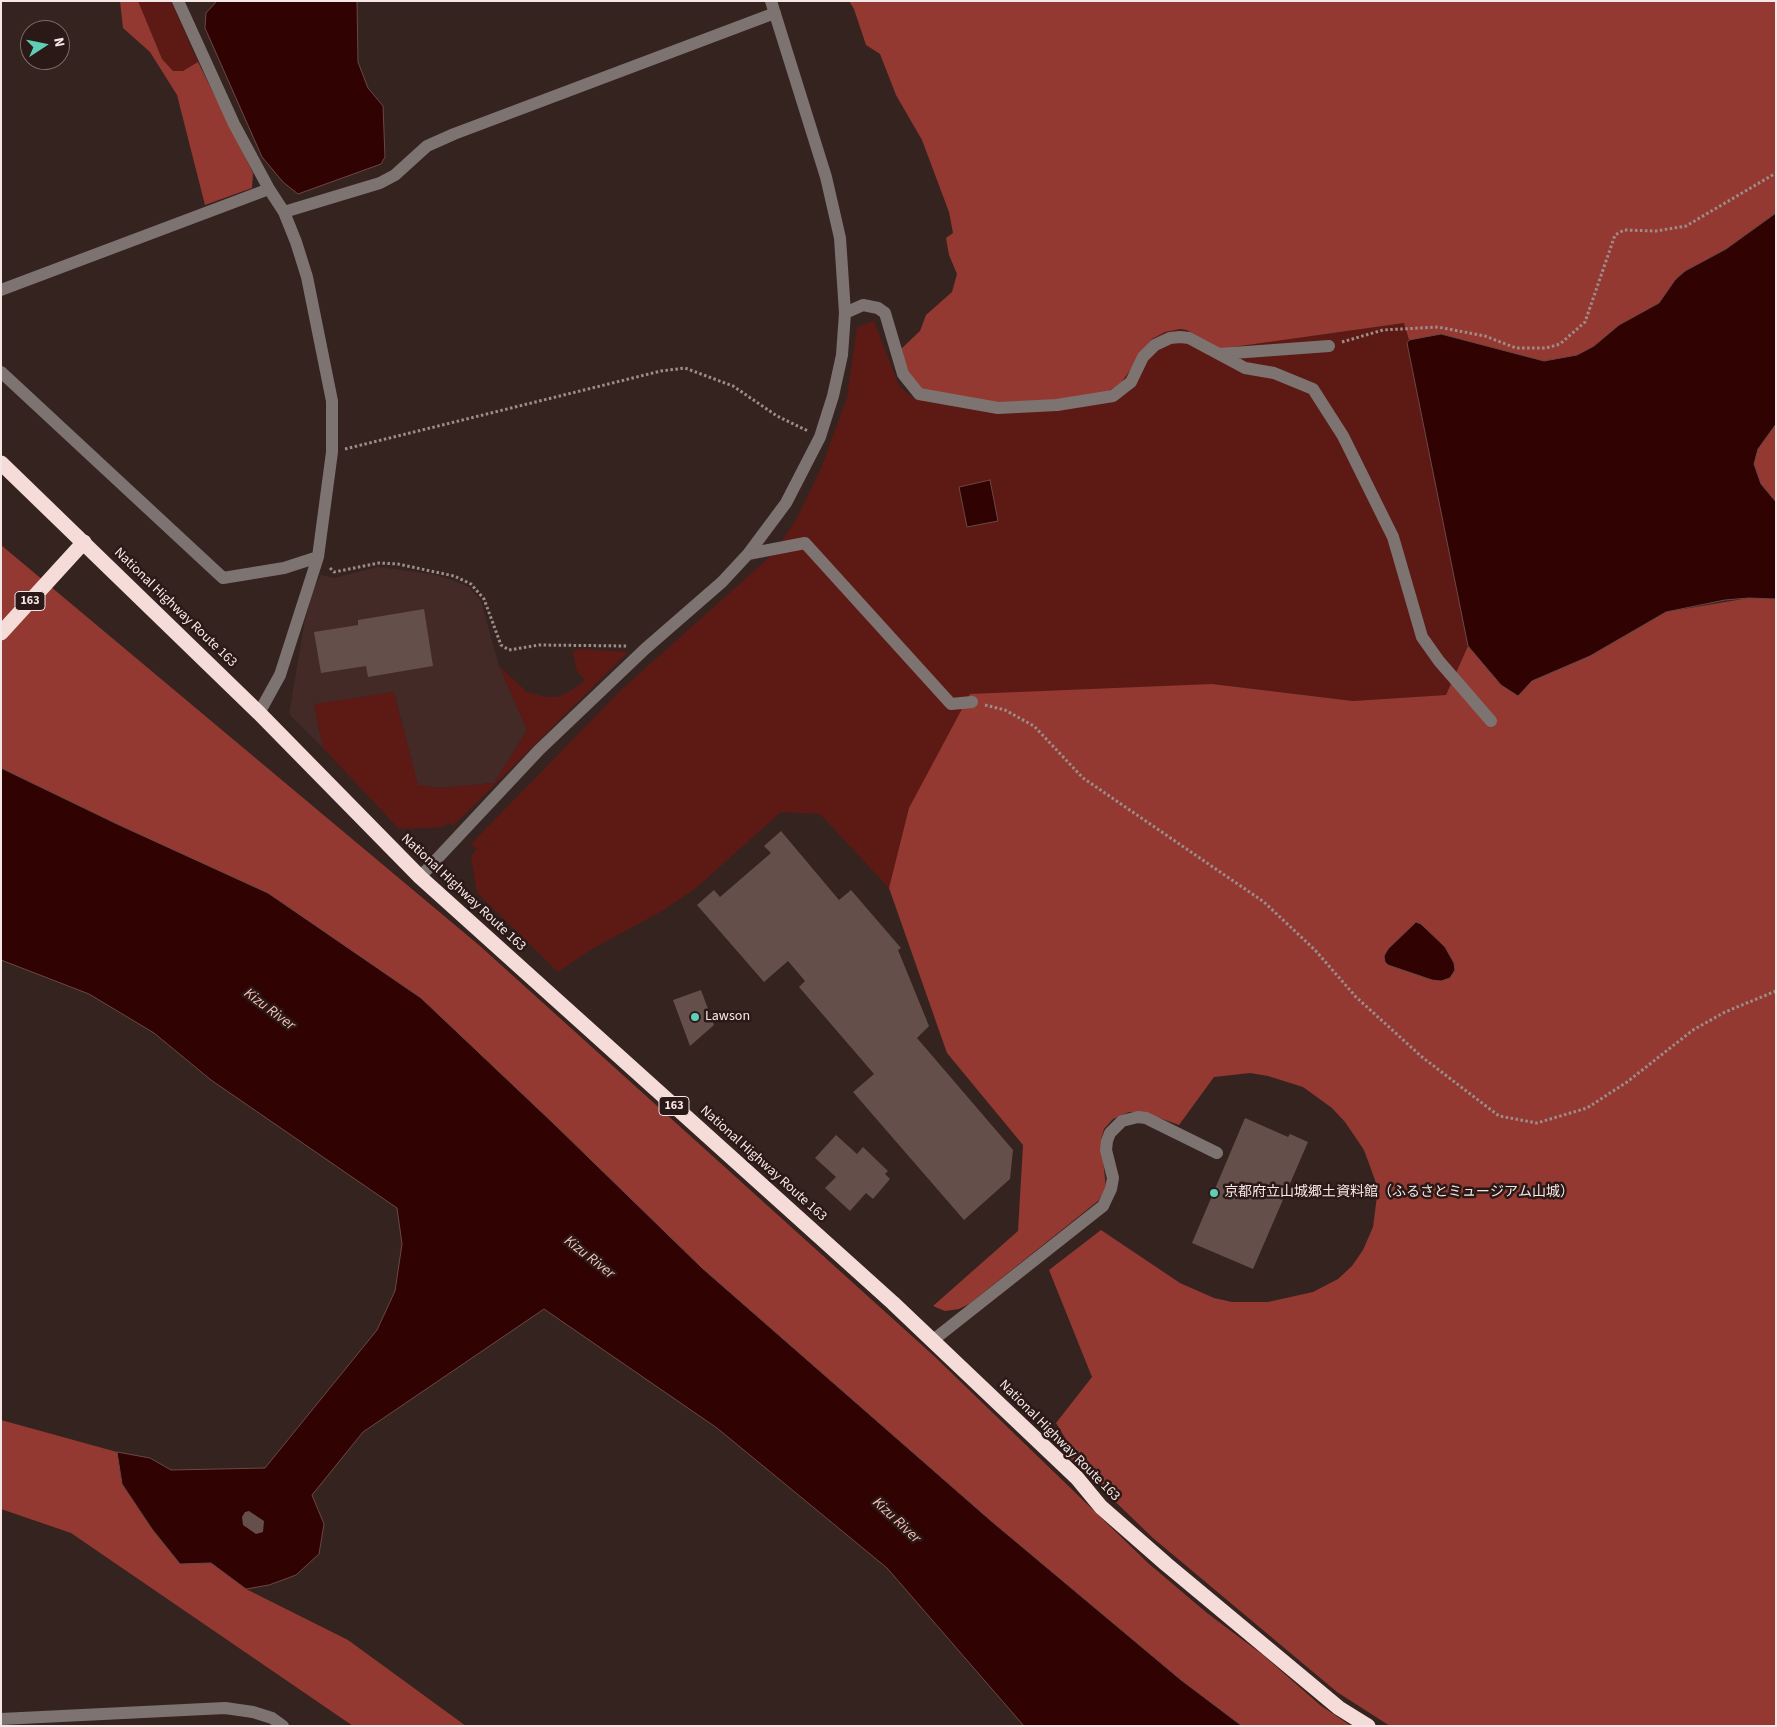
<!DOCTYPE html>
<html>
<head>
<meta charset="utf-8">
<style>
	body { margin:0 }
	#map { position:relative; width:1777px; height:1727px; overflow:hidden; background:#352320; font-family:"Source Sans 3",sans-serif }
	canvas { display:block }
	.frame { position:absolute; inset:0; border:2px solid #f5e7e5; pointer-events:none }
	.north { position:absolute; left:20px; top:20px; width:50px; height:50px; box-sizing:border-box; background:#2b1917; border:1px solid #7c6b69; border-radius:50%; rotate:79deg; font-size:14px; font-weight:700; line-height:20px; text-align:center; color:#f5e7e5 }
	.north::after { content:''; display:block; margin:auto; width:18px; height:22px; background:#5eceb7; clip-path:polygon(50% 0,100% 100%,50% 72%,0 100%) }
</style>
</head>
<body>
<div id="map">
<canvas width="1777" height="1727"></canvas>
<div class="frame"></div>
<div class="north">N</div>
</div>
<script>
const c = document.querySelector('canvas').getContext('2d');
c.lineJoin = 'round';
function fillPath(path, color) { c.fillStyle = color; c.fill(path, 'evenodd'); }
const shape = rows => new Path2D(rows.map(r => 'M' + r).join(''));
function stroke(path, color, width, dash) { c.strokeStyle = color; c.lineWidth = width; c.lineCap = dash ? 'butt' : 'round'; c.setLineDash(dash || []); c.stroke(path); }
function write(font, color, halo, rows, align = 'center') {
  c.font = font + ' "Source Sans 3","Noto Sans JP",sans-serif'; c.lineWidth = 5; c.setLineDash([]); c.textBaseline = 'middle'; c.strokeStyle = halo; c.fillStyle = color; for (const [text, x, y, turn = 0] of rows) {
    c.save(); c.translate(x, y); c.rotate((+turn || 0) * Math.PI / 180); c.textAlign = isNaN(turn) ? turn : align; if (halo) c.strokeText(text, 0, 0); c.fillText(text, 0, 0); c.restore();
  }
}
fillPath(shape([
	[378,567,431,574,452,580,469,587,481,601,499,666,527,730,494,783,438,788,418,785,394,692,314,705,323,748,289,714,305,620,313,589,321,575,334,578]
]), '#442a26');
fillPath(shape([
	[138,1,171,1,198,62,183,71,173,71,162,59],
	[874,321,899,386,914,399,922,392,1121,383,1146,345,1158,335,1172,330,1187,330,1219,349,1405,323,1468,646,1446,695,1353,701,1212,684,909,808,889,888,820,814,781,812,696,888,662,911,592,949,558,972,477,893,471,856,477,849,471,844,621,690,773,554,797,518,822,466,847,398,857,327],
	[577,649,628,652,453,826,448,822,444,827,399,829,323,748,314,704,394,692,418,785,438,788,494,783,527,730,499,666,527,692,546,697,557,697,567,693,585,681,577,671,573,653]
]), '#5d1a15');
fillPath(shape([
	[120,1,138,1,162,59,173,71,183,71,198,62,253,173,252,188,205,205,177,95,150,52,123,28],
	[849,1,1776,1,1776,213,1726,249,1685,271,1675,280,1659,303,1619,325,1594,346,1577,355,1544,361,1441,334,1409,340,1404,323,1219,349,1187,330,1180,329,1165,332,1152,339,1121,383,1104,394,1068,401,1000,404,922,392,908,372,901,349,920,331,926,315,952,292,957,274,949,255,946,238,953,233,949,212,922,140,896,95,880,54,866,45,854,9],
	[1776,424,1776,502,1761,484,1754,464,1758,449],
	[1,545,480,946,934,1356,1148,1563,1207,1613,1263,1655,1320,1705,1351,1726,1242,1726,1181,1680,990,1520,702,1268,553,1123,421,998,117,824,1,768],
	[1749,598,1776,599,1776,1726,1390,1726,1337,1692,1153,1538,1069,1457,1073,1451,1056,1423,1092,1377,1049,1270,1101,1230,1180,1283,1214,1298,1232,1302,1268,1302,1313,1292,1338,1279,1352,1266,1363,1250,1373,1227,1377,1196,1375,1180,1364,1150,1345,1122,1332,1108,1303,1087,1268,1076,1250,1073,1214,1077,1179,1125,1143,1112,1129,1112,1113,1119,1104,1129,1101,1140,1106,1188,1098,1201,969,1304,959,1309,945,1311,933,1306,1018,1231,1023,1145,947,1053,889,888,909,808,970,694,1212,684,1353,701,1446,695,1468,646,1501,685,1518,695,1532,681,1590,656,1666,612],
	[1421,924,1445,947,1454,963,1441,981,1393,967,1384,959],
	[1,1420,117,1452,122,1484,152,1529,180,1563,211,1563,246,1589,348,1640,466,1726,353,1726,71,1533,1,1509]
]), '#943931');
const water = shape([
	[217,1,357,1,358,62,368,88,383,106,385,157,381,164,298,194,283,182,262,157,205,28,206,13,217,1],
	[1776,213,1776,424,1758,449,1754,464,1761,484,1776,502,1776,599,1749,598,1725,600,1666,612,1590,656,1532,681,1518,696,1501,685,1468,646,1407,343,1409,340,1441,334,1544,361,1577,355,1594,346,1619,325,1659,303,1675,280,1685,271,1726,249,1776,213],
	[990,480,998,521,967,527,959,487,990,480],
	[1,768,117,824,268,893,421,998,553,1123,702,1268,990,1520,1181,1680,1242,1726,1024,1726,887,1568,717,1428,544,1309,363,1432,312,1495,324,1524,319,1554,296,1575,269,1585,246,1589,211,1563,180,1564,152,1529,122,1484,117,1452,150,1458,171,1470,265,1468,377,1330,395,1291,402,1244,397,1208,211,1080,154,1033,89,994,1,960,1,768],
	[1416,922,1421,924,1445,947,1454,963,1455,970,1450,978,1441,981,1432,980,1388,965,1385,962,1384,956,1388,949,1416,922]
]);
fillPath(water, '#300302');
stroke(water, '#6b4746', 1);
fillPath(shape([
	[424,609,433,666,368,677,366,666,321,673,314,632,358,625,358,620],
	[781,831,839,900,851,890,901,948,898,950,929,1026,917,1038,1013,1150,1010,1179,964,1220,853,1092,874,1074,799,987,805,981,788,961,764,982,697,905,714,890,720,897,771,853,764,846],
	[701,990,714,1025,690,1046,673,1000],
	[1245,1118,1288,1137,1290,1134,1308,1142,1253,1269,1192,1243],
	[836,1135,857,1154,863,1147,888,1171,885,1174,890,1179,873,1199,866,1193,850,1211,825,1188,836,1177,815,1158],
	[249,1511,264,1521,263,1532,256,1534,243,1525,242,1517,245,1512]
]), '#644f4b');
stroke(shape([
	[1342,342,1383,330,1438,327,1485,336,1516,348,1546,348,1560,344,1585,322,1615,235,1624,230,1656,231,1686,226,1776,173],
	[345,449,661,371,685,368,733,386,777,416,808,431],
	[330,568,334,572,379,563,398,564,454,576,471,584,484,599,501,645,509,650,539,645,627,646],
	[985,705,1005,710,1034,726,1083,778,1264,902,1315,950,1356,997,1422,1057,1499,1116,1537,1123,1587,1108,1627,1082,1693,1030,1725,1012,1776,991]
]), '#9d8d8a', 3, [2.5, 2.5]);
stroke(shape([
	[178,1,234,124,269,189,284,212,296,242,307,277,332,401,332,452,318,557,280,675,259,713],
	[284,212,380,183,395,175,427,146,454,134,775,13],
	[1,290,269,189],
	[845,313,863,305,878,308,885,313,903,374,919,394,998,408,1057,405,1113,396,1131,382,1143,357,1155,345,1170,338,1180,337,1189,338,1245,368,1274,373,1313,389,1343,436,1393,537,1422,637,1439,661,1491,721],
	[1219,354,1329,346],
	[1,372,223,578,284,568,318,557],
	[748,554,805,543,951,704,972,702],
	[420,877,539,750,645,649,722,582,748,554,786,503,820,437,833,396,842,355,845,313,840,238,826,177,771,1],
	[932,1341,1103,1206,1111,1189,1113,1178,1106,1150,1107,1141,1110,1133,1122,1121,1138,1117,1146,1118,1217,1153],
	[1,1719,225,1708,253,1712,272,1718,283,1726]
]), '#7d7371', 12);
stroke(shape([
	[1,463,259,713,420,877,893,1303,1077,1478,1101,1507,1166,1564,1339,1708,1368,1726],
	[1,633,84,542]
]), '#f6dcd8', 15);
for (const [x, y, r, color] of [
	[695,1017,5,"#5eceb7"],
	[1214,1193,5,"#5eceb7"]
]) { const dot = new Path2D(); dot.arc(x, y, r, 0, 2 * Math.PI); c.fillStyle = color; c.fill(dot); stroke(dot, '#2b1917', 2); }
for (const [x, y, w] of [
	[30,601,30],
	[674,1106,30]
]) { const box = new Path2D(); box.roundRect(x - w / 2, y - 9.5, w, 19, 4); c.fillStyle = '#2b1917'; c.fill(box); stroke(box, '#f5e7e5', 1); }
write('bold 12px', '#f5e7e5', null, [
	["163",30,601],
	["163",674,1106]
]);
write('14px', '#f5e7e5', '#2b1917', [
	["National Highway Route 163",175,608,44],
	["National Highway Route 163",463,893,43],
	["National Highway Route 163",763,1164,42],
	["National Highway Route 163",1059,1441,45]
]);
write('14px', '#f5e7e5', '#2b1917', [
	["Lawson",705,1017],
	["京都府立山城郷土資料館（ふるさとミュージアム山城）",1224,1193]
], 'left');
write('italic 15px', '#f6c1b9', '#2b1917', [
	["Kizu River",269,1010,37],
	["Kizu River",589,1258,38],
	["Kizu River",896,1521,43]
]);
</script>
</body>
</html>
